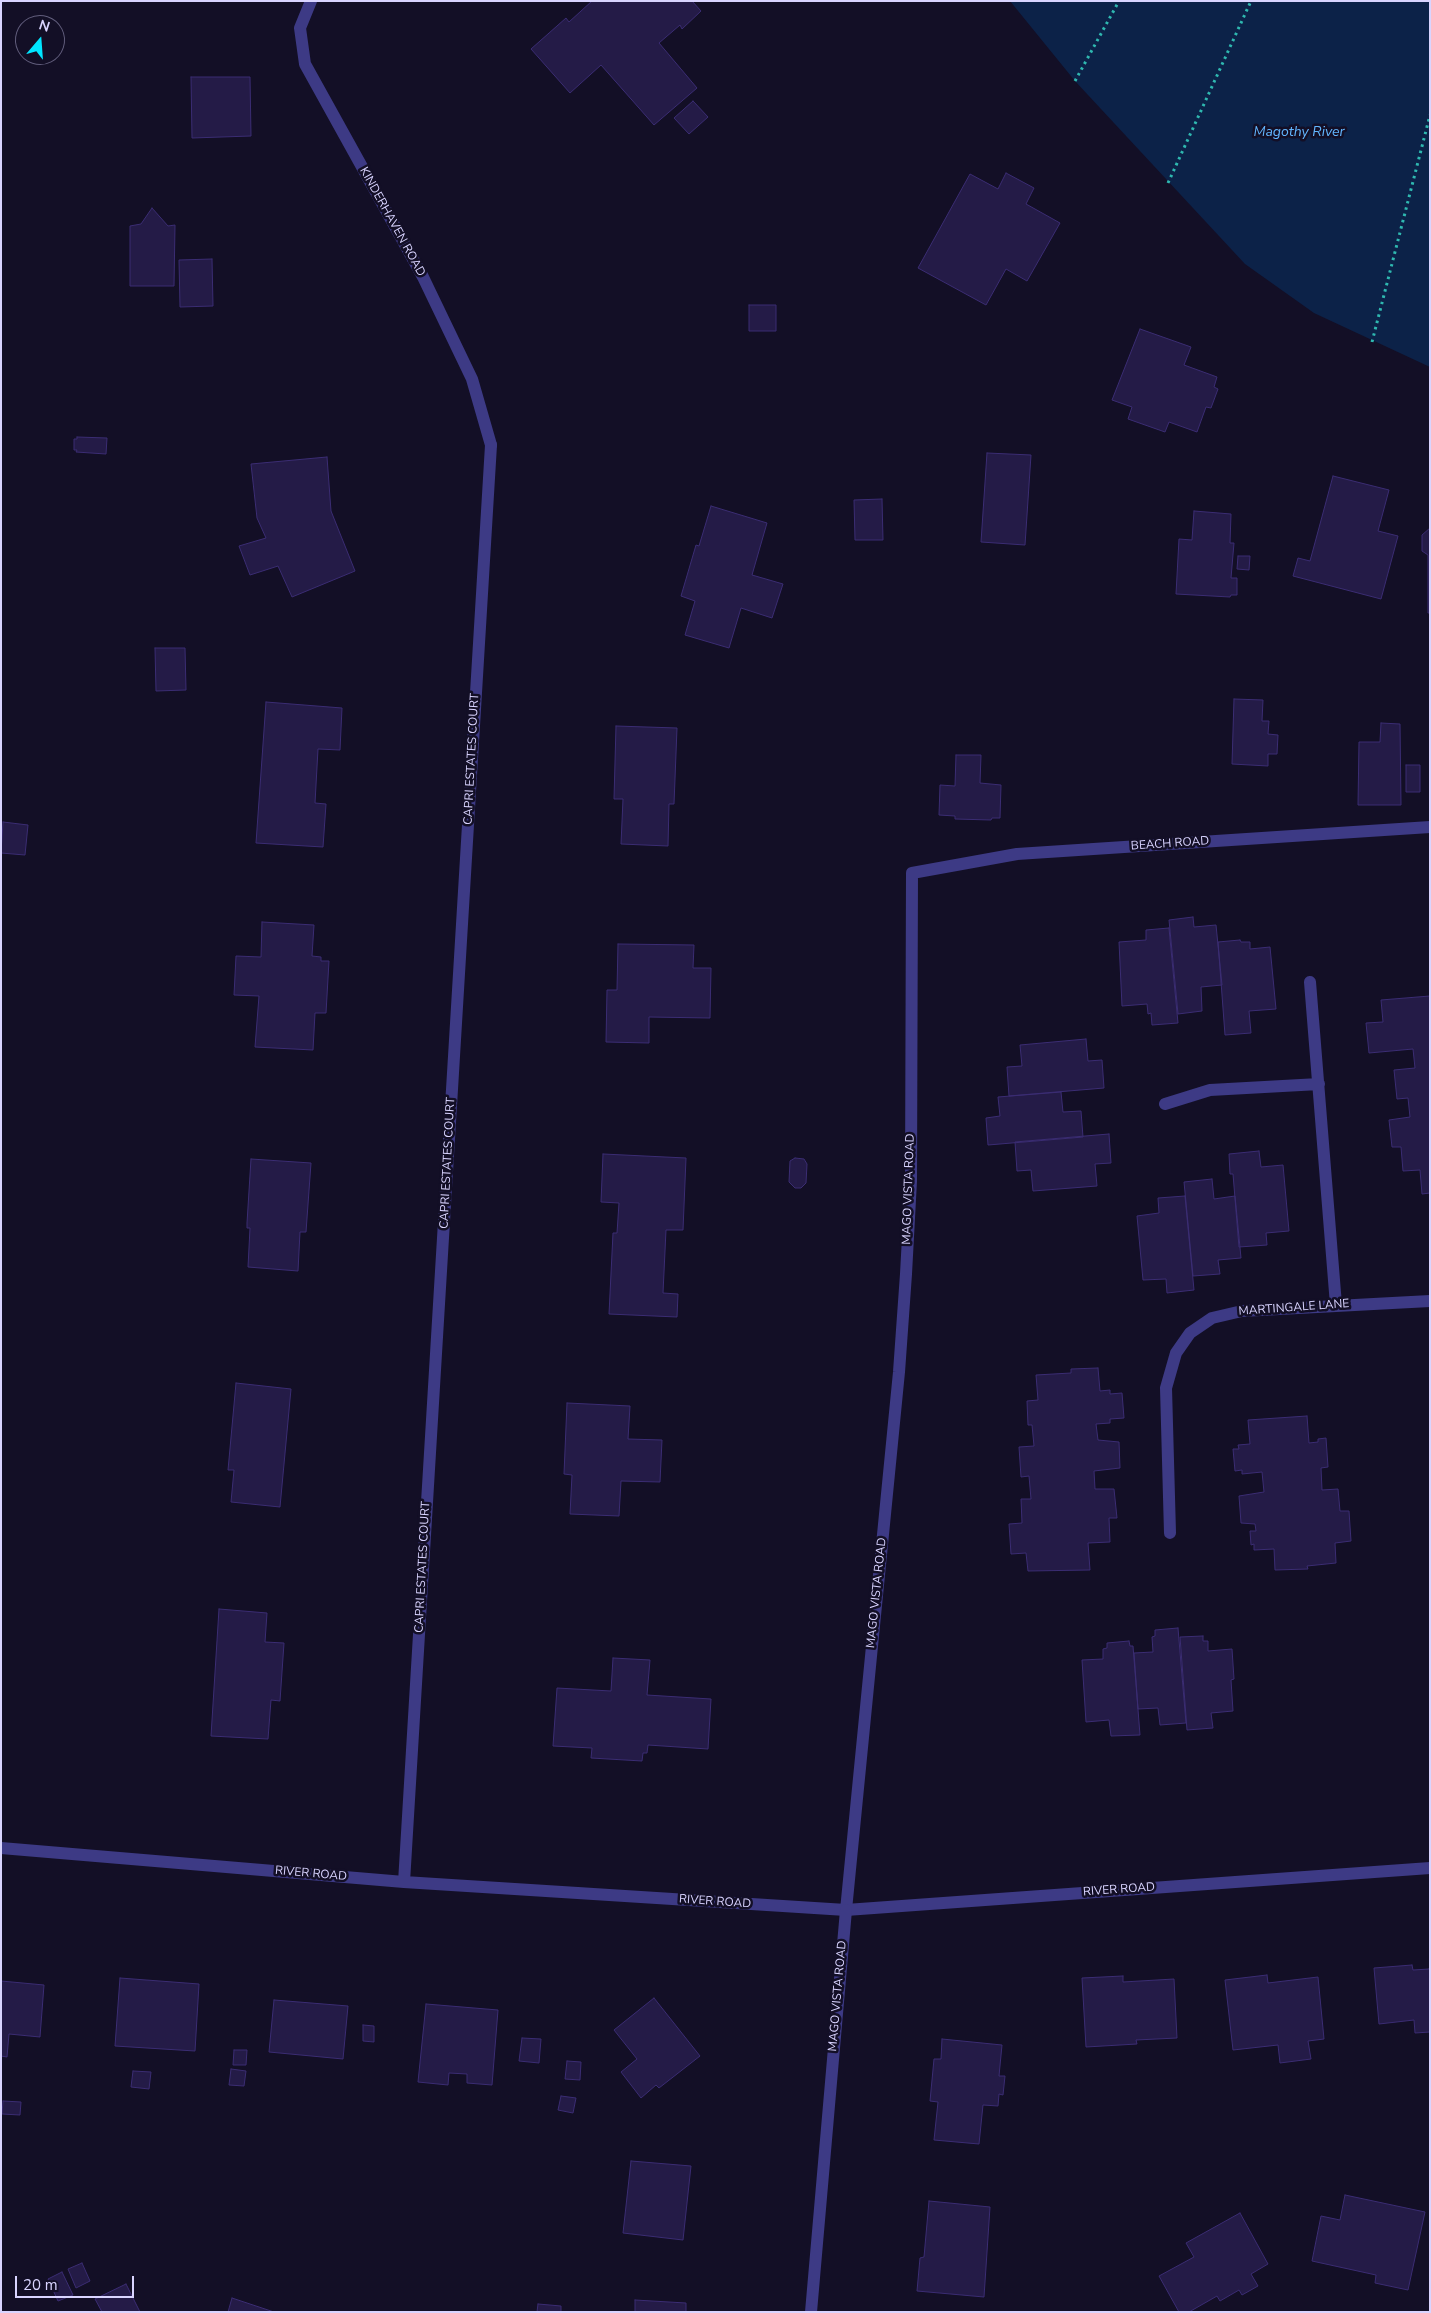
<!DOCTYPE html>
<html>
<head>
<meta charset="utf-8">
<style>
	body { margin:0 }
	#map { position:relative; width:1431px; height:2313px; overflow:hidden; background:#130f26; font-family:"Nunito Sans",sans-serif }
	canvas { display:block }
	.frame { position:absolute; inset:0; border:2px solid #d9d4ff; pointer-events:none }
	.north { position:absolute; left:15px; top:15px; width:50px; height:50px; box-sizing:border-box; background:#130f26; border:1px solid #625e7d; border-radius:50%; rotate:18deg; font-size:14px; font-weight:700; line-height:20px; text-align:center; color:#d9d4ff }
	.north::after { content:''; display:block; margin:auto; width:18px; height:22px; background:#00e5ff; clip-path:polygon(50% 0,100% 100%,50% 72%,0 100%) }
	.scale { position:absolute; left:15px; top:2276px; width:119px; height:22px; box-sizing:border-box; border:2px solid #d9d4ff; border-top:0; padding-left:6px; font-size:15px; line-height:18px; white-space:nowrap; color:#d9d4ff; -webkit-text-stroke:4px #130f26; paint-order:stroke }
</style>
</head>
<body>
<div id="map">
<canvas width="1431" height="2313"></canvas>
<div class="frame"></div>
<div class="north">N</div>
<div class="scale">20 m</div>
</div>
<script>
const c = document.querySelector('canvas').getContext('2d');
c.lineJoin = 'round';
function fillPath(path, color) { c.fillStyle = color; c.fill(path, 'evenodd'); }
const shape = rows => new Path2D(rows.map(r => 'M' + r).join(''));
function stroke(path, color, width, dash) { c.strokeStyle = color; c.lineWidth = width; c.lineCap = dash ? 'butt' : 'round'; c.setLineDash(dash || []); c.stroke(path); }
function write(font, color, halo, rows, align = 'center') {
  c.font = font + ' "Nunito Sans",sans-serif'; c.lineWidth = 5; c.setLineDash([]); c.textBaseline = 'middle'; c.strokeStyle = halo; c.fillStyle = color; for (const [text, x, y, turn = 0] of rows) {
    c.save(); c.translate(x, y); c.rotate((+turn || 0) * Math.PI / 180); c.textAlign = isNaN(turn) ? turn : align; if (halo) c.strokeText(text, 0, 0); c.fillText(text, 0, 0); c.restore();
  }
}
fillPath(shape([
	[1010,1,1430,1,1430,367,1314,313,1245,264,1075,81]
]), '#0c2248');
const building = shape([
	[592,1,692,1,701,11,682,29,680,25,659,43,697,88,654,125,601,65,570,93,531,49,566,18,569,22,592,1],
	[191,77,250,77,251,136,192,138,191,77],
	[693,101,708,117,689,134,674,118,693,101],
	[1006,173,1034,188,1026,204,1060,223,1027,281,1006,269,986,305,918,268,970,174,998,189,1006,173],
	[152,208,168,226,175,225,174,286,130,286,130,226,141,224,152,208],
	[212,259,213,306,180,307,179,260,212,259],
	[749,305,776,305,776,331,749,331,749,305],
	[1140,329,1191,347,1184,365,1217,377,1214,387,1218,389,1211,408,1206,407,1197,432,1169,422,1165,432,1128,419,1132,407,1112,400,1140,329],
	[77,437,107,438,106,454,76,452,77,450,74,450,74,439,77,439,77,437],
	[987,453,1031,455,1025,545,981,542,987,453],
	[327,457,331,511,355,571,292,597,278,566,250,575,239,546,266,538,257,518,251,464,327,457],
	[1333,476,1389,490,1378,531,1398,536,1381,599,1293,576,1298,558,1310,561,1333,476],
	[882,499,883,540,855,540,854,500,882,499],
	[711,506,767,523,752,575,783,584,772,618,741,608,729,648,685,635,695,601,681,596,696,545,699,546,711,506],
	[1194,511,1231,514,1230,543,1234,543,1231,578,1237,578,1237,595,1231,595,1230,597,1176,594,1179,539,1192,540,1194,511],
	[1430,528,1430,613,1428,613,1428,555,1422,551,1422,535,1430,528],
	[1238,556,1250,556,1249,570,1237,569,1238,556],
	[155,648,185,648,186,690,156,691,155,648],
	[1234,699,1263,700,1262,721,1269,721,1268,734,1278,735,1277,754,1268,754,1268,766,1232,764,1234,699],
	[266,702,342,708,340,750,318,749,315,803,326,804,323,847,256,843,266,702],
	[1381,723,1400,724,1401,805,1358,805,1359,742,1380,742,1381,723],
	[616,726,677,728,674,804,669,804,668,846,621,844,623,799,614,799,616,726],
	[956,755,981,755,980,783,1001,785,1000,818,992,818,991,820,955,819,955,816,939,815,940,785,955,786,956,755],
	[1406,765,1420,765,1420,792,1406,792,1406,765],
	[3,822,28,825,25,855,1,853,3,822],
	[1193,917,1194,927,1216,925,1222,985,1201,987,1202,1011,1178,1014,1169,920,1193,917],
	[262,922,314,925,312,956,321,957,321,961,329,961,326,1013,315,1013,313,1050,255,1047,259,996,234,995,236,956,261,957,262,922],
	[1169,928,1178,1023,1152,1025,1151,1013,1148,1014,1147,1004,1122,1006,1119,942,1146,940,1146,930,1169,928],
	[1240,940,1241,942,1250,942,1250,949,1270,947,1276,1009,1249,1011,1251,1033,1225,1035,1218,942,1240,940],
	[618,944,694,945,693,968,711,968,710,1018,649,1017,649,1043,606,1042,607,990,617,990,618,944],
	[1430,996,1430,1193,1422,1194,1420,1170,1403,1171,1401,1147,1392,1147,1389,1120,1410,1117,1408,1098,1397,1099,1394,1070,1415,1068,1413,1049,1369,1053,1366,1023,1383,1022,1381,1000,1430,996],
	[1086,1039,1088,1061,1102,1060,1104,1088,1009,1096,1007,1067,1022,1066,1020,1045,1086,1039],
	[1061,1092,1063,1112,1081,1111,1083,1137,988,1145,986,1118,1000,1116,998,1097,1061,1092],
	[1109,1134,1111,1163,1095,1164,1097,1186,1033,1191,1031,1170,1017,1171,1015,1142,1109,1134],
	[1259,1151,1261,1167,1283,1165,1289,1231,1266,1233,1267,1245,1239,1247,1233,1174,1230,1174,1229,1154,1259,1151],
	[603,1154,686,1158,683,1230,666,1230,663,1293,678,1294,677,1317,609,1314,613,1233,617,1233,619,1203,601,1202,603,1154],
	[795,1158,804,1159,807,1164,806,1183,801,1188,795,1188,789,1182,790,1161,795,1158],
	[251,1159,311,1163,306,1232,300,1232,298,1271,248,1267,250,1228,247,1228,247,1223,251,1159],
	[1212,1179,1214,1199,1235,1196,1241,1258,1218,1260,1220,1274,1193,1276,1184,1182,1212,1179],
	[1185,1196,1194,1290,1167,1293,1166,1279,1143,1280,1137,1216,1159,1213,1158,1198,1185,1196],
	[1098,1368,1100,1391,1110,1390,1110,1394,1122,1393,1124,1418,1110,1419,1110,1423,1096,1424,1098,1440,1119,1442,1120,1468,1094,1471,1095,1489,1114,1489,1117,1518,1109,1518,1110,1542,1088,1543,1090,1570,1028,1571,1026,1553,1011,1554,1009,1524,1022,1523,1021,1499,1031,1499,1029,1476,1021,1477,1019,1447,1034,1446,1032,1425,1028,1425,1027,1401,1038,1400,1036,1375,1071,1373,1071,1369,1098,1368],
	[236,1383,291,1389,280,1507,231,1502,234,1470,228,1470,236,1383],
	[567,1403,630,1406,628,1439,662,1440,660,1482,621,1481,619,1516,570,1514,572,1475,564,1474,567,1403],
	[1307,1416,1309,1443,1318,1442,1318,1439,1326,1438,1328,1467,1321,1468,1322,1490,1338,1489,1340,1511,1349,1511,1351,1541,1335,1543,1336,1563,1307,1566,1308,1569,1275,1570,1274,1549,1254,1550,1254,1544,1251,1545,1250,1531,1256,1531,1255,1524,1241,1523,1239,1496,1264,1492,1262,1472,1242,1474,1242,1470,1235,1471,1233,1449,1239,1449,1238,1445,1250,1444,1248,1420,1307,1416],
	[219,1609,267,1613,265,1642,284,1643,280,1701,271,1700,268,1739,211,1736,219,1609],
	[1178,1628,1186,1723,1160,1725,1158,1708,1138,1709,1134,1653,1153,1652,1152,1637,1155,1636,1155,1630,1178,1628],
	[1203,1636,1203,1641,1208,1641,1208,1651,1232,1649,1234,1679,1231,1680,1233,1711,1211,1713,1213,1728,1187,1730,1180,1637,1203,1636],
	[1129,1641,1130,1646,1133,1646,1140,1735,1111,1736,1109,1720,1086,1722,1082,1660,1103,1659,1103,1649,1107,1648,1107,1643,1129,1641],
	[613,1658,650,1660,647,1695,711,1699,708,1749,648,1745,647,1753,643,1753,642,1761,591,1758,592,1748,553,1746,557,1688,611,1691,613,1658],
	[1412,1965,1413,1970,1429,1969,1430,1966,1430,2032,1415,2033,1414,2020,1379,2024,1374,1968,1412,1965],
	[1267,1975,1268,1983,1318,1977,1324,2039,1308,2041,1311,2059,1280,2063,1278,2045,1233,2050,1225,1980,1267,1975],
	[1123,1976,1123,1982,1174,1979,1177,2038,1136,2040,1137,2044,1086,2047,1082,1978,1123,1976],
	[120,1978,199,1984,195,2051,115,2046,120,1978],
	[1,1981,44,1985,40,2037,9,2034,7,2057,1,2056,1,1981],
	[654,1998,700,2056,659,2088,656,2085,641,2098,621,2072,637,2059,614,2030,654,1998],
	[274,2000,348,2006,343,2059,269,2052,274,2000],
	[426,2004,498,2010,492,2085,467,2083,467,2074,449,2073,448,2085,418,2082,426,2004],
	[363,2025,374,2026,374,2042,363,2041,363,2025],
	[522,2038,541,2039,539,2063,519,2061,522,2038],
	[942,2039,1002,2045,999,2076,1005,2076,1003,2095,999,2094,998,2106,983,2105,979,2144,934,2140,938,2102,930,2101,934,2059,941,2059,942,2039],
	[234,2050,247,2050,246,2065,233,2065,234,2050],
	[567,2061,581,2062,580,2080,565,2079,567,2061],
	[231,2069,246,2071,244,2086,229,2085,231,2069],
	[133,2071,151,2072,149,2089,131,2087,133,2071],
	[561,2096,576,2098,573,2113,558,2110,561,2096],
	[3,2101,21,2102,20,2115,2,2114,3,2101],
	[631,2161,691,2166,683,2240,623,2233,631,2161],
	[1345,2195,1425,2212,1408,2290,1375,2283,1376,2275,1312,2261,1321,2216,1340,2220,1345,2195],
	[929,2201,990,2207,984,2297,917,2291,920,2258,924,2257,929,2201],
	[1240,2213,1268,2264,1251,2274,1258,2286,1242,2295,1239,2290,1220,2301,1217,2296,1189,2312,1179,2312,1159,2276,1194,2257,1186,2243,1240,2213],
	[82,2263,90,2281,76,2288,68,2269,82,2263],
	[62,2272,73,2295,58,2301,48,2279,62,2272],
	[126,2284,140,2312,102,2312,95,2299,126,2284],
	[232,2298,274,2312,228,2312,232,2298],
	[635,2300,686,2303,686,2312,635,2312,635,2300],
	[538,2304,561,2306,561,2312,537,2312,538,2304]
]);
fillPath(building, '#241b47');
stroke(building, '#3b2d73', 1);
stroke(shape([
	[1075,81,1119,1],
	[1168,183,1251,1],
	[1372,342,1430,115]
]), '#2fb8b0', 3, [2.5, 4]);
stroke(shape([
	[311,1,300,28,305,64,423,277,472,379,491,445],
	[1310,982,1336,1305],
	[1165,1104,1210,1090,1319,1084]
]), '#3d3a85', 12);
stroke(shape([
	[1170,1533,1166,1388,1176,1353,1190,1333,1212,1318,1242,1311,1430,1301],
	[1,1848,404,1882,846,1910,1430,1868],
	[404,1882,491,445],
	[846,1910,899,1372,906,1274,911,1181,912,873,1017,854,1430,827]
]), '#3d3a85', 12);
stroke(shape([
	[811,2312,846,1910]
]), '#3d3a85', 12);
write('12px', '#d9d4ff', '#130f26', [
	["KINDERHAVEN ROAD",392,222,61],
	["CAPRI ESTATES COURT",472,759,-87],
	["BEACH ROAD",1170,844,-4],
	["CAPRI ESTATES COURT",448,1163,-87],
	["MAGO VISTA ROAD",909,1189,-88],
	["MARTINGALE LANE",1294,1308,-4],
	["CAPRI ESTATES COURT",423,1567,-87],
	["MAGO VISTA ROAD",877,1593,-84],
	["RIVER ROAD",311,1874,5],
	["RIVER ROAD",1119,1890,-4],
	["RIVER ROAD",715,1902,4],
	["MAGO VISTA ROAD",838,1996,-85]
]);
write('italic 14px', '#62b6ff', '#130f26', [
	["Magothy River",1299,133]
]);
</script>
</body>
</html>
